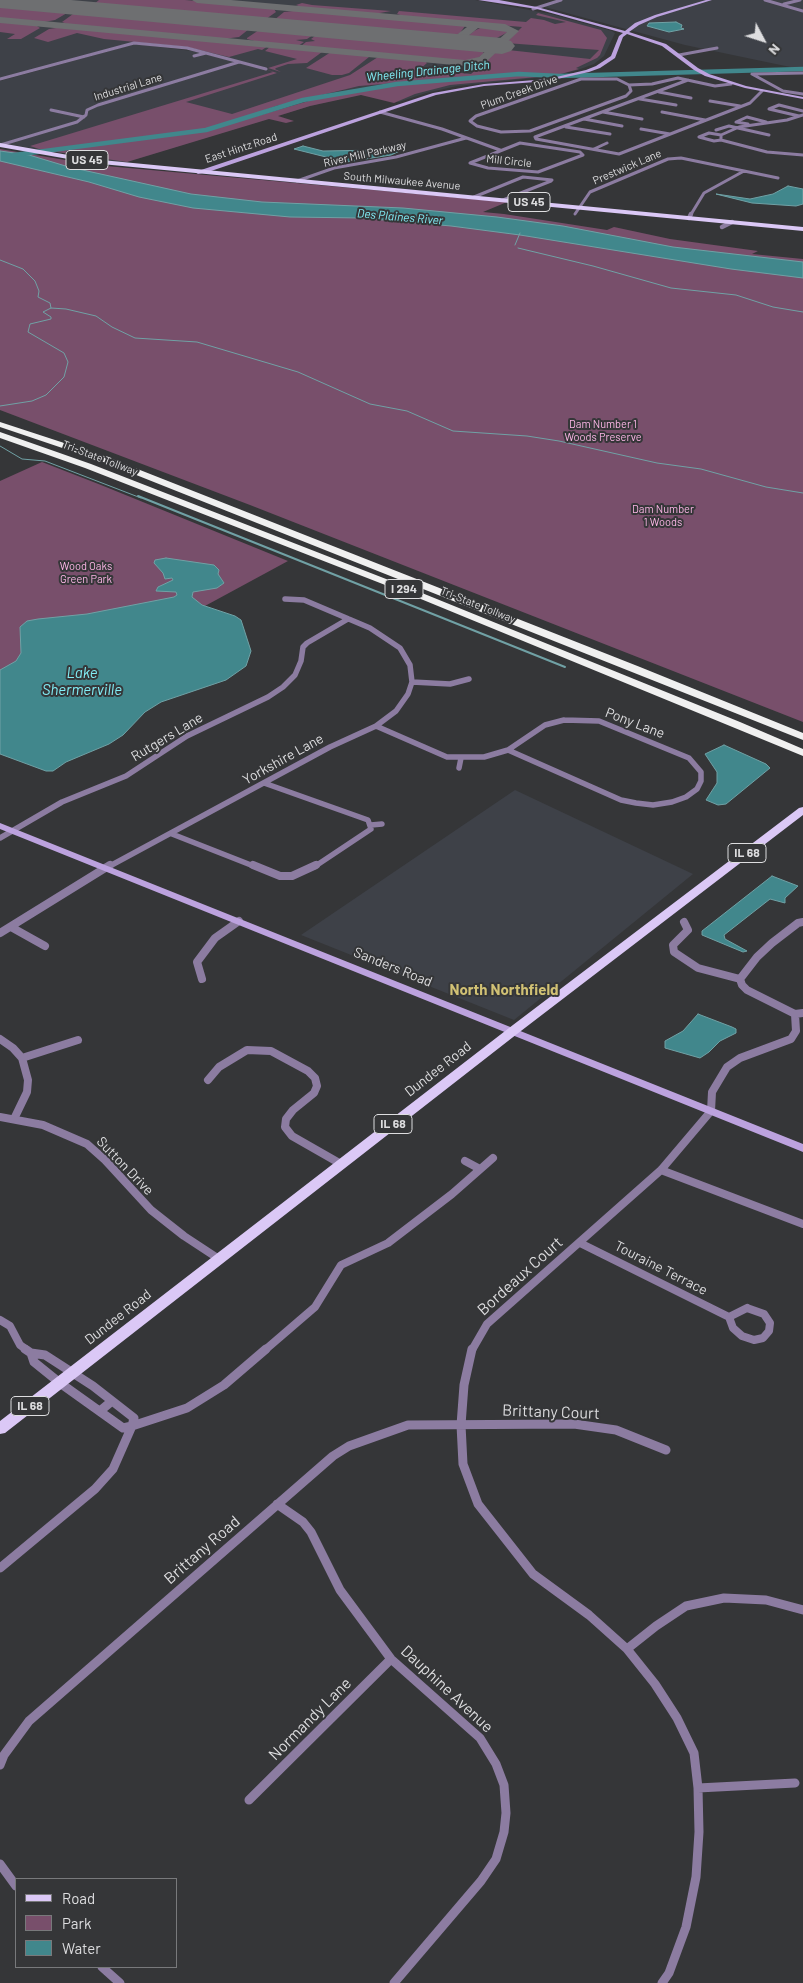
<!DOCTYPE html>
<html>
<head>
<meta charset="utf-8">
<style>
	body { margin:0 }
	#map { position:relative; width:803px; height:1983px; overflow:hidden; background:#353638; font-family:Barlow,sans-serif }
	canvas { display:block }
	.legend { position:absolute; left:15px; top:1878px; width:162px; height:90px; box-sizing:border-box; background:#353638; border:1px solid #78797b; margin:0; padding:6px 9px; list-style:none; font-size:15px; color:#dddddf }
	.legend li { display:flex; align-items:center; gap:10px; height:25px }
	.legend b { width:25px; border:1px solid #78797b }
	.north { position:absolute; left:738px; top:15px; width:50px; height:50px; -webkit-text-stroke:4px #353638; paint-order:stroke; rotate:130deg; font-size:14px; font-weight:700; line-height:20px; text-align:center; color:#dddddf }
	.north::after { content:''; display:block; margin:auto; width:18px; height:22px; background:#dddddf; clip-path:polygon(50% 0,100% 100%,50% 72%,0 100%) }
</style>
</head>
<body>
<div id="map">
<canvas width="803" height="1983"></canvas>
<ul class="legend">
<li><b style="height:6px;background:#dbc8f6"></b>Road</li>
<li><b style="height:14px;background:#784f6b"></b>Park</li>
<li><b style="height:14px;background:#41878c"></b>Water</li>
</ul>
<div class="north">N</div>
</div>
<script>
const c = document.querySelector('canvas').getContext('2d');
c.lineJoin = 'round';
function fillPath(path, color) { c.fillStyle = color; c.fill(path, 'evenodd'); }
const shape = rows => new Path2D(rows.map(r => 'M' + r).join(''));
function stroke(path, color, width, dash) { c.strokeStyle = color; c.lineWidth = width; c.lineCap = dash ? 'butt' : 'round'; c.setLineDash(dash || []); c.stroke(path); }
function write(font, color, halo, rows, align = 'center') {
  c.font = font + ' Barlow,sans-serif'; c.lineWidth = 4; c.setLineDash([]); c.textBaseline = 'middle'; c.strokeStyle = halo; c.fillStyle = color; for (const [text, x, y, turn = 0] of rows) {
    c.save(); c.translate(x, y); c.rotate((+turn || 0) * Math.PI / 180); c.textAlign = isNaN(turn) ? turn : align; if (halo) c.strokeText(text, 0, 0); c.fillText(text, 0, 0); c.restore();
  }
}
fillPath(shape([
	[0,0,475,0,551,14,612,31,615,33,604,56,594,64,575,71,545,77,457,86,426,93,399,102,365,93,310,106,123,163,0,143,0,81,135,44,192,51,264,69,268,68,191,49,134,42,0,79],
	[561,0,803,0,803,68,795,68,685,45,541,6],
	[515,790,693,874,514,1020,301,935]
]), '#3e4148');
fillPath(shape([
	[99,0,185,0,266,7,274,9,276,12,266,19,252,20,100,6,94,4],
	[302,3,312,5,391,11,374,14,304,8,296,5],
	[0,4,62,10,67,13,55,20,44,22,0,19],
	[302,10,435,22,465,26,460,33,451,38,273,21,284,12],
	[399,11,526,22,531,18,544,20,555,24,566,22,536,15,538,13,601,30,607,38,600,55,597,58,576,68,579,69,557,75,515,73,359,86,276,106,226,124,200,130,45,151,30,146,273,72,265,69,277,73,186,102,232,114,350,75,378,57,424,60,427,63,420,69,471,74,499,49,590,59,599,50,506,43,522,27,406,17,397,14],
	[88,12,244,26,249,29,239,37,223,39,70,25,62,22,73,14],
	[0,21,34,24,40,28,21,39,7,39,15,34,0,32],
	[63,27,69,27,268,46,262,50,258,49,229,57,187,47,104,39,77,33,48,42,34,38,49,29],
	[482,27,501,28,508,32,495,39,468,39,468,36,474,31],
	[264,29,268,28,316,33,307,39,296,40,304,42,298,46,258,42,247,39,247,38,259,30],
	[319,33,469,47,480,50,484,53,477,59,459,61,301,46,306,42,315,41,311,39],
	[271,46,318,50,322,52,307,63,288,64,276,68,275,69,281,72,268,68,297,59,265,51],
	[331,52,363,55,369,57,349,73,342,75,332,75,306,68],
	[519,75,548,76,450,85,415,94,394,103,361,95,310,106,278,116,294,121,286,123,269,119,127,162,50,151,206,131,312,100,380,87],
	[0,149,95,165,507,202,483,212,504,214,607,230,614,227,670,239,758,251,752,254,803,259,803,722,250,505,0,410],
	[42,462,101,485,288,561,0,717,0,481]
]), '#784f6b');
const water = shape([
	[676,22,682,25,681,28,684,29,669,32,647,26,649,23,676,22],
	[303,146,323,151,380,150,395,147,402,150,391,155,346,162,294,149,303,146],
	[0,151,29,155,69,167,191,194,262,202,403,208,497,217,563,226,673,247,803,262,803,278,731,269,520,235,451,226,362,218,290,217,193,208,139,197,89,182,0,161,0,151],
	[788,186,803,189,803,204,796,206,752,203,716,194,750,199,773,194,788,186],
	[166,558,214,565,219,570,218,574,224,583,217,588,193,592,192,597,202,605,235,616,241,620,251,651,246,666,226,680,161,702,145,712,123,735,109,744,66,762,53,771,46,771,0,754,0,670,16,661,21,653,20,627,27,621,38,619,87,614,174,597,177,595,176,592,156,591,158,587,173,580,172,578,165,579,163,573,154,563,155,560,166,558],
	[724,745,766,764,770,768,726,804,718,805,706,800,717,783,717,772,705,754,724,745],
	[772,876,798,886,785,898,785,903,770,899,724,935,725,939,747,951,743,952,702,935,702,931,772,876],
	[698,1014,732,1027,736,1029,736,1033,720,1041,709,1052,700,1058,665,1048,665,1041,683,1031,698,1014]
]);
fillPath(water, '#41878c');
stroke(water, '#70a1a5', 1);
stroke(shape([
	[515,245,520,233],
	[518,248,593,266,671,288,736,295,773,307,803,312],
	[0,260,23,269,35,281,39,291,38,297,50,303,51,308],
	[0,406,32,401,46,395,64,377,68,362,64,353,28,332,30,324,51,319,51,317,43,312,51,308,66,309,96,316,112,327,135,338,197,342,298,372,370,404,407,411,453,431,527,436,559,441,657,463,701,469,766,487,803,493],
	[0,446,22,459,45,461,141,498]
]), '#70a1a5', 1);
stroke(shape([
	[138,496,565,667]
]), '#70a1a5', 2);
stroke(shape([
	[14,155,206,130,303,100,397,84,519,74,559,76,803,69]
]), '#41878c', 4.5);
fillPath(shape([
	[192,0,231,0,505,24,519,31,487,61,465,66,0,23,0,17,465,60,479,57,507,32,478,28,462,41,444,44,439,41,440,39,455,36,467,27,197,3,192,0],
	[86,2,100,9,95,12,76,14,61,7,66,4,86,2],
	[266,18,283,26,278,29,257,30,243,23,248,20,266,18]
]), '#6e6f71');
fillPath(shape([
	[0,0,71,0,502,38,511,41,515,46,511,51,502,54,0,8,0,0]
]), '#6e6f71');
stroke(shape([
	[765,0,803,11],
	[784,4,800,0],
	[533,9,561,0],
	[679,55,717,48],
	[194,56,206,53],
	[752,74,783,91,803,94],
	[753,74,803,73],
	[0,79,134,43,187,48,266,69],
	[581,79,617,79,629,85,631,91,626,96,530,131,501,132,477,126,470,121,476,116,581,79],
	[688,80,535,137,536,139,619,154,750,103,762,91],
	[629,85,652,84,678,78,715,86,731,84],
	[659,92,691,98],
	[640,99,676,105],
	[710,101,740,106],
	[51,110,84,117],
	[380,112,442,129,500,150],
	[603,112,642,119],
	[662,112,705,120],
	[799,116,769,109,779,105,803,111],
	[584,119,622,126],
	[748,124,736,122,747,117,766,122],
	[566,127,610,134],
	[641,129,670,134],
	[716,130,729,126,769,135],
	[721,135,721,140,767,152,803,155],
	[721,135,739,127,787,120,803,115],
	[699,137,709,133,721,135],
	[699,137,714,141,721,140],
	[520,143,580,152,583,155,538,172,488,168,470,163,520,143],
	[0,145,77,122,86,115,87,110,98,105,239,62],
	[594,149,607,143],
	[297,181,334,168,396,157,466,138],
	[474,197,523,177,552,180],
	[503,200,551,181],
	[575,214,590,192,668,159,681,158,778,178],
	[690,216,704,193,744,171]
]), '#8c7ca1', 3);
stroke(shape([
	[689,218,691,214],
	[722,227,732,222]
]), '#8c7ca1', 4.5);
stroke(shape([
	[412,682,450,684,469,679],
	[564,720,599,721,689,758,701,772,701,781,697,789,686,797,672,802,653,805,636,803,621,800,508,750,545,725,564,720],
	[376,726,447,757,484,757,508,750],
	[459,768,461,758],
	[264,783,368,820,371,829,314,867],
	[371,825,382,824],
	[172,834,256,867],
	[0,838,62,802,126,776,187,736,268,697,283,687,295,675,301,661,303,647,307,643,348,619],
	[108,867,330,747,376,726,396,711,408,694,412,682,410,665,400,648,370,628,304,600,285,599]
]), '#8c7ca1', 5.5);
stroke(shape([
	[253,865,280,876,292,876,316,865],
	[684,922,688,930,673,945,674,952,698,968,740,979],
	[11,927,45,946],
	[0,933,110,865],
	[202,979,197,962,215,938,239,921],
	[740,979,757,957,772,943,798,923,803,922],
	[740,979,742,985,747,990,795,1014],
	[795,1014,803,1013],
	[0,1039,13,1048,22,1058,28,1080,27,1092,14,1119],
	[22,1058,78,1040],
	[208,1080,219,1067,247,1050,271,1051,308,1071,315,1078,317,1086,314,1093,293,1110,286,1119,285,1127,292,1136,341,1164],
	[0,1117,43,1125,87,1144,105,1160,151,1210,184,1236,219,1259],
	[465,1161,480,1169],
	[661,1170,803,1224],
	[580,1243,729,1317],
	[747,1308,764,1314,770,1323,769,1331,763,1338,754,1340,742,1336,733,1328,729,1317,747,1308],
	[0,1320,10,1326,20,1345,27,1350],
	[265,1350,315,1307,341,1265,388,1243,452,1194,493,1158],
	[472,1350,487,1324,661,1170,711,1111,712,1092,727,1067,740,1058,791,1039,796,1031,795,1014]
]), '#8c7ca1', 8);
stroke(shape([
	[25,1349,31,1353],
	[472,1349,464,1385,461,1425,463,1464,478,1504,533,1574,589,1615,627,1649,655,1684,677,1718,694,1753,698,1788,699,1832,696,1877,686,1927,669,1973,662,1983],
	[31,1353,45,1355,93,1386,134,1418,132,1426,123,1428,60,1383,34,1362,31,1353],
	[100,1411,112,1401],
	[277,1504,303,1522,311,1532,340,1590,391,1659,480,1738,496,1764,504,1785,506,1813,504,1832,496,1859,481,1881,394,1983],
	[0,1568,95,1489,113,1469,132,1426,187,1408,224,1385,266,1349],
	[627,1649,656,1626,686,1606,724,1598,766,1600,803,1610],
	[0,1765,4,1755,29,1721,333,1456,349,1446,408,1425,574,1424,616,1430,666,1450],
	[698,1788,795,1783],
	[249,1800,391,1659],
	[0,1864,16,1886],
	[102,1967,120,1983]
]), '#8c7ca1', 9);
fillPath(shape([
	[478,0,499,0,537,7,625,31,635,23,655,15,706,0,712,0,657,17,639,25,629,32,666,44,698,68,709,74,746,86,803,97,803,99,745,88,705,76,694,70,662,46,627,34,623,37,615,58,600,68,589,72,548,81,484,86,436,95,211,171,198,174,195,172,433,93,484,84,548,79,586,70,596,66,611,56,619,36,623,33,537,9,478,0],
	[0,823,803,1144,803,1152,0,829,0,823]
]), '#bca2de');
fillPath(shape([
	[0,143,91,159,803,227,803,231,91,163,0,147,0,143],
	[803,807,803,815,517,1034,5,1433,0,1434,0,1421,509,1028,799,808,803,807]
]), '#dbc8f6');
fillPath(shape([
	[0,422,107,457,640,667,803,733,803,740,101,461,0,427,0,422],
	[0,432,91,464,422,593,740,722,803,749,803,756,416,597,85,468,0,438,0,432]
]), '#f0f0f0');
write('11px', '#dddddf', '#353638', [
	["Industrial Lane",128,87,-17],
	["Plum Creek Drive",519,92,-20],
	["East Hintz Road",241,148,-18],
	["River Mill Parkway",365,154,-13],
	["Mill Circle",509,161,6],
	["Prestwick Lane",627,167,-23],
	["South Milwaukee Avenue",402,181,5],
	["Tri-State Tollway",100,458,21],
	["Tri-State Tollway",478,605,22]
]);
write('11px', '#fbb5e5', '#353638', [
	["Dam Number 1",603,424],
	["Woods Preserve",603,437],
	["Dam Number",663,509],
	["1 Woods",663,522],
	["Wood Oaks",86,566],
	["Green Park",86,579]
]);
write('italic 12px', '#82eef6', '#353638', [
	["Wheeling Drainage Ditch",428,71,-6],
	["Des Plaines River",400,217,5]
]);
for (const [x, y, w] of [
	[87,160,42],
	[529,202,42],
	[404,589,38],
	[747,853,38],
	[393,1124,38],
	[30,1406,38]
]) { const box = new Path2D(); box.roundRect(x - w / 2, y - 9.5, w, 19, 4); c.fillStyle = '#353638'; c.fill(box); stroke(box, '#dddddf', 1); }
write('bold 12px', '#dddddf', null, [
	["US 45",87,160],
	["US 45",529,202],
	["I 294",404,589],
	["IL 68",747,853],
	["IL 68",393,1124],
	["IL 68",30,1406]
]);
write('14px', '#dddddf', '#353638', [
	["Pony Lane",635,723,21],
	["Rutgers Lane",167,737,-31],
	["Yorkshire Lane",283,759,-29],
	["Sanders Road",393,967,22],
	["Dundee Road",438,1069,-38],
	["Sutton Drive",125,1166,46],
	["Touraine Terrace",661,1268,27],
	["Dundee Road",118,1317,-38]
]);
write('italic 15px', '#82eef6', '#353638', [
	["Lake",82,673],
	["Shermerville",82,690]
]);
write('bold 15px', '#d1c174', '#353638', [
	["North Northfield",504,990]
]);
write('16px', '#dddddf', '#353638', [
	["Bordeaux Court",520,1276,-42],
	["Brittany Court",551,1412,2],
	["Brittany Road",202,1550,-41],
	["Dauphine Avenue",447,1689,43],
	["Normandy Lane",310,1719,-45]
]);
</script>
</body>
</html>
